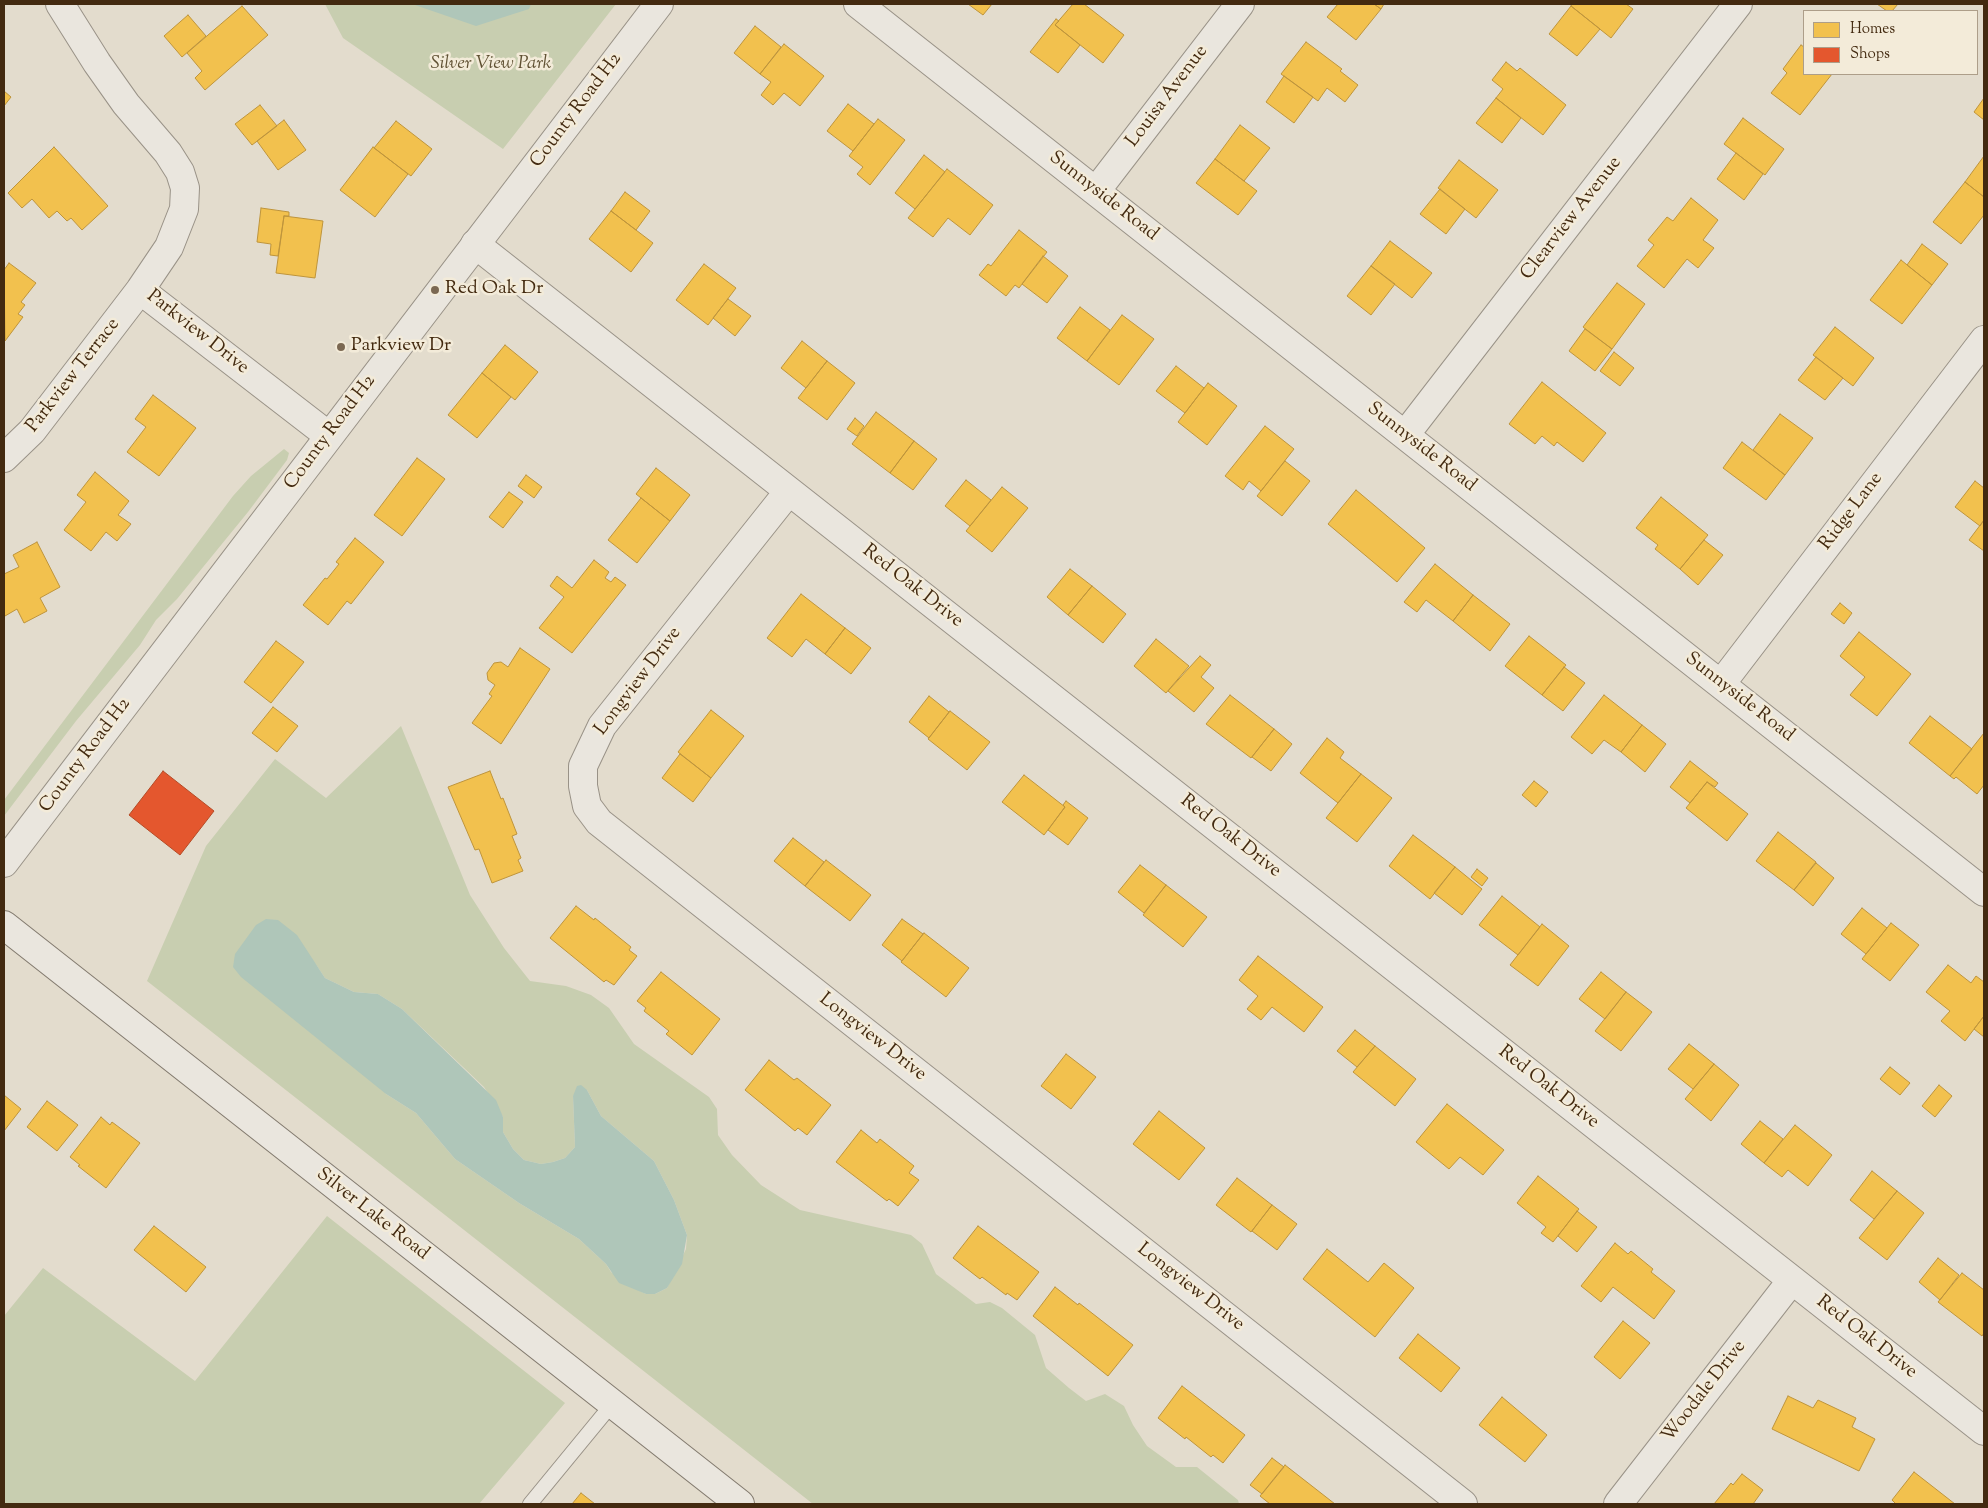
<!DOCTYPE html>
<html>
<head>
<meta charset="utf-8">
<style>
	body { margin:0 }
	#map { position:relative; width:1988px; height:1508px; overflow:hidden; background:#e3dccd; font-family:"Sorts Mill Goudy",serif }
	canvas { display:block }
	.frame { position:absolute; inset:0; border:5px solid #432a10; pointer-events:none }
	.legend { position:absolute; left:1803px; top:10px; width:175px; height:65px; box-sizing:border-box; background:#f3ebd9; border:1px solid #ad9e89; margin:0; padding:6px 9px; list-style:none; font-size:15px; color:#432a10 }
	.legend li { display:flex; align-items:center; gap:10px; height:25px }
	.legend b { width:25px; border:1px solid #ad9e89 }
</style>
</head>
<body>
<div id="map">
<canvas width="1988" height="1508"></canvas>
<div class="frame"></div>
<ul class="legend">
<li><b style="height:14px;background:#f2c14e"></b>Homes</li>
<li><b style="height:14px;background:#e4572e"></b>Shops</li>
</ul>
</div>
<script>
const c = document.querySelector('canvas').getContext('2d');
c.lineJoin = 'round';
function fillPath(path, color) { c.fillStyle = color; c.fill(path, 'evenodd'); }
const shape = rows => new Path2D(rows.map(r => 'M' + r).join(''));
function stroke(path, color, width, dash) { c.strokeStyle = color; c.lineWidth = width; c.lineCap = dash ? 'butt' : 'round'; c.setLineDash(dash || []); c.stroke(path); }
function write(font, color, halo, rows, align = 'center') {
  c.font = font + ' "Sorts Mill Goudy",serif'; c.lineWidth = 5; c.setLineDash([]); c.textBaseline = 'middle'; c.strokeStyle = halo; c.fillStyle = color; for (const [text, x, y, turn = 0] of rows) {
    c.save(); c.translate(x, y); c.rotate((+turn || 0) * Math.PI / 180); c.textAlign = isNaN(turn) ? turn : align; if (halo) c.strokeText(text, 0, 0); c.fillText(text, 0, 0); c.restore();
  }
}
fillPath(shape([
	[325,4,616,4,503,149,343,38],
	[284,449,289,453,287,460,248,512,177,599,156,620,140,645,76,721,4,816,4,800,233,496,251,476],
	[401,726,470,895,504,948,530,981,566,986,591,995,609,1008,634,1044,709,1097,717,1109,718,1135,732,1155,761,1185,800,1210,911,1235,922,1244,936,1274,976,1304,990,1302,1002,1308,1035,1335,1046,1368,1069,1388,1086,1401,1105,1394,1124,1406,1133,1425,1147,1446,1176,1467,1197,1467,1238,1500,1239,1504,813,1504,147,981,206,846,275,759,326,798],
	[315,963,325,978,354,992,378,994,402,1009,484,1087,503,1117,503,1132,513,1149,524,1160,541,1164,553,1162,565,1158,575,1147,573,1096,587,1090,601,1116,654,1161,674,1200,687,1235,686,1249,667,1288,655,1294,646,1294,636,1289,611,1272,606,1264,579,1239,519,1203,455,1159,416,1113,386,1094],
	[327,1216,565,1403,479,1504,4,1504,4,1316,43,1268,195,1381]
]), '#c8ceb0');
fillPath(shape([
	[412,4,531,4,529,9,476,26],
	[266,919,278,920,297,935,325,978,354,992,378,994,402,1009,496,1100,503,1117,503,1132,513,1149,524,1160,541,1164,553,1162,565,1158,575,1147,573,1096,577,1086,581,1085,587,1090,601,1116,654,1161,674,1200,687,1235,682,1264,667,1288,655,1294,646,1294,619,1283,606,1264,579,1239,519,1203,455,1159,416,1113,386,1094,241,977,233,967,235,954,256,925]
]), '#afc6b9');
const homes = shape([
	[968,4,992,4,983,15,968,4],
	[1073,4,1084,4,1124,35,1103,63,1055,25,1073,4],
	[1338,4,1374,4,1381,9,1356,40,1327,17,1338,4],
	[1374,4,1384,4,1381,9,1374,4],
	[1572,4,1626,4,1633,9,1611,38,1571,6,1572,4],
	[1877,4,1898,4,1892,11,1887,11,1877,4],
	[242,6,268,35,205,90,195,78,202,71,187,53,242,6],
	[1571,6,1600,29,1577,56,1549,34,1571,6],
	[188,15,206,36,182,57,164,36,188,15],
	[1056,19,1059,21,1055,25,1080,45,1058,73,1030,52,1056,19],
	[755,26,781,47,760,74,734,53,755,26],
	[1306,42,1342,69,1340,71,1358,85,1345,102,1327,88,1318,101,1281,74,1306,42],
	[784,44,824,76,800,106,784,93,773,105,761,95,771,82,760,74,784,44],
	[1801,45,1804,47,1804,74,1832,74,1800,115,1771,93,1787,73,1783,69,1801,45],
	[1506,62,1517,71,1520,68,1566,105,1543,135,1496,98,1503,89,1492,80,1506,62],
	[1284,76,1313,97,1294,123,1266,102,1284,76],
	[4,91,11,97,4,106,4,91],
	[1496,98,1521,118,1502,143,1476,123,1496,98],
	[1984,98,1984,120,1974,112,1984,98],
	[848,104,874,124,853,151,827,131,848,104],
	[260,105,277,126,252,145,235,124,260,105],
	[1743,118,1784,149,1765,175,1724,144,1743,118],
	[878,119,905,140,870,185,857,174,863,167,849,156,878,119],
	[284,120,306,150,278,170,257,141,284,120],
	[396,121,432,149,411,176,374,148,396,121],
	[1240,125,1270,148,1244,181,1215,159,1240,125],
	[54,147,108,206,82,230,71,218,67,221,57,211,49,218,32,199,22,208,8,193,54,147],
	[373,147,408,174,375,217,340,190,373,147],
	[1736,153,1763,174,1744,200,1717,179,1736,153],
	[924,155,945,172,915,209,895,193,924,155],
	[1984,156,1984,197,1965,182,1984,156],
	[1215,159,1257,191,1238,215,1196,183,1215,159],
	[1459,160,1498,190,1476,218,1438,188,1459,160],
	[947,169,993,205,970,235,948,218,933,237,908,218,947,169],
	[1965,182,1984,197,1984,215,1961,244,1933,222,1965,182],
	[1440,189,1465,209,1446,234,1420,214,1440,189],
	[625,192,650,211,636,230,611,211,625,192],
	[1691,198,1718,220,1703,240,1714,248,1698,268,1687,259,1664,288,1637,266,1654,245,1648,240,1667,217,1673,221,1691,198],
	[261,208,289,212,289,216,284,216,278,256,270,255,271,244,257,242,261,208],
	[611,211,653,243,631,272,589,239,611,211],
	[284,216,323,221,315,278,276,273,284,216],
	[1019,230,1047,252,1019,288,1015,285,1006,296,979,275,988,264,991,266,1019,230],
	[1390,241,1432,273,1412,298,1371,266,1390,241],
	[1922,244,1948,264,1932,285,1907,265,1922,244],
	[1043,256,1068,276,1047,303,1022,284,1043,256],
	[1901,260,1932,285,1902,324,1870,300,1901,260],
	[9,263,36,283,21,302,25,305,18,314,23,317,5,341,4,270,9,263],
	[704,264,736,288,708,325,676,300,704,264],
	[1371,266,1395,284,1371,315,1347,296,1371,266],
	[1617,283,1645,304,1612,349,1583,327,1617,283],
	[728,299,751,316,735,336,713,318,728,299],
	[1080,307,1110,330,1087,361,1057,338,1080,307],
	[1122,315,1154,339,1119,385,1087,361,1122,315],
	[1835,327,1874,358,1853,386,1813,355,1835,327],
	[1585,329,1612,349,1595,371,1569,351,1585,329],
	[802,341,827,361,806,388,781,368,802,341],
	[505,345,538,372,515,400,482,373,505,345],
	[1614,352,1634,368,1620,386,1600,371,1614,352],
	[1816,357,1843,378,1825,400,1798,380,1816,357],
	[827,361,855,383,827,420,798,398,827,361],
	[1176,366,1204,388,1185,413,1156,391,1176,366],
	[482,373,511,397,477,438,448,415,482,373],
	[1542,382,1606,433,1583,462,1557,442,1554,446,1542,436,1535,444,1509,424,1542,382],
	[1208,383,1237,406,1207,445,1178,422,1208,383],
	[153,395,196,428,159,476,127,452,146,427,135,419,153,395],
	[876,412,914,441,890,473,852,444,876,412],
	[1780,414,1813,438,1785,475,1753,450,1780,414],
	[855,418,864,426,857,436,847,429,855,418],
	[1265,426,1294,449,1261,491,1249,481,1243,490,1225,476,1265,426],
	[914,441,937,459,913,490,890,473,914,441],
	[1742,442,1785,475,1766,500,1723,468,1742,442],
	[417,458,445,479,402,536,374,515,417,458],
	[1285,461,1310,481,1282,516,1257,496,1285,461],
	[656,468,690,495,670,521,636,494,656,468],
	[95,472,129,501,118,515,131,524,117,541,106,532,91,551,64,530,86,502,77,495,95,472],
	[526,475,542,487,534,498,518,486,526,475],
	[966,480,991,500,970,526,945,506,966,480],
	[1975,481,1984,488,1984,520,1980,526,1955,507,1975,481],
	[1002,487,1028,508,992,552,966,531,1002,487],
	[1356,490,1425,548,1397,582,1328,524,1356,490],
	[509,492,523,502,503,528,489,517,509,492],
	[1661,497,1708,535,1680,569,1655,549,1658,545,1636,528,1661,497],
	[641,498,670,521,637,563,608,540,641,498],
	[1984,520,1984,551,1969,540,1984,520],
	[355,538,384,562,351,604,347,601,328,625,303,605,325,578,327,579,339,564,336,562,355,538],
	[1704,540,1723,555,1698,585,1680,569,1704,540],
	[37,542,60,587,40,598,47,611,24,623,17,609,5,616,4,614,4,574,19,567,13,555,37,542],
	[594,560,609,572,605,578,611,582,615,577,626,585,572,653,539,628,564,597,550,586,557,576,572,588,594,560],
	[1435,564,1473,595,1453,621,1426,600,1417,612,1404,602,1435,564],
	[1070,569,1092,586,1068,615,1047,597,1070,569],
	[1092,586,1126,614,1103,643,1068,615,1092,586],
	[801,594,845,628,825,654,806,639,792,657,767,638,801,594],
	[1473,595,1510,624,1490,651,1453,621,1473,595],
	[1840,603,1852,613,1844,624,1831,614,1840,603],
	[845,628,871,648,851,674,825,654,845,628],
	[1859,632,1911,674,1877,716,1850,695,1865,677,1840,656,1859,632],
	[1529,636,1566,665,1542,695,1505,666,1529,636],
	[1156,639,1189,666,1166,693,1134,666,1156,639],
	[276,641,304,662,271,703,244,682,276,641],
	[520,648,550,669,501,744,472,723,492,696,489,694,495,685,488,680,487,673,494,663,501,662,508,667,520,648],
	[1200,656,1211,665,1201,677,1214,688,1194,712,1168,691,1200,656],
	[1564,667,1585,683,1563,711,1542,695,1564,667],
	[1230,695,1274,729,1251,758,1206,724,1230,695],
	[1604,695,1642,725,1621,752,1604,740,1592,754,1571,737,1604,695],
	[929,696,949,712,929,738,909,722,929,696],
	[273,707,298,726,277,752,252,733,273,707],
	[711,710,744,736,711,778,678,752,711,710],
	[950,711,990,742,967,770,928,739,950,711],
	[1930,716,1972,749,1950,776,1909,743,1930,716],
	[1642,725,1666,744,1645,772,1621,752,1642,725],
	[1274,729,1292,744,1271,771,1252,757,1274,729],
	[1984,733,1984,785,1977,794,1956,777,1954,779,1950,776,1984,733],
	[1327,738,1344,752,1340,758,1361,774,1338,803,1300,773,1327,738],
	[680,754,711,778,693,802,662,778,680,754],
	[1690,761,1718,783,1715,787,1707,782,1690,803,1670,787,1690,761],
	[490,771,501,799,503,798,517,834,512,836,521,858,518,860,523,871,492,883,479,849,475,850,448,787,490,771],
	[1361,774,1392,798,1357,842,1326,818,1361,774],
	[1024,775,1065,807,1044,835,1002,802,1024,775],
	[1534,781,1548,792,1536,807,1522,795,1534,781],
	[1707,782,1748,814,1727,841,1686,808,1707,782],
	[1066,801,1088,818,1068,845,1048,830,1065,807,1063,805,1066,801],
	[1778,832,1816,862,1794,890,1756,861,1778,832],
	[1413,835,1455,867,1430,899,1389,866,1413,835],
	[793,838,824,862,805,886,774,861,793,838],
	[826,860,871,895,850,921,805,886,826,860],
	[1816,863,1834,878,1813,906,1794,890,1816,863],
	[1140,865,1166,885,1144,913,1118,892,1140,865],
	[1455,867,1482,889,1462,915,1434,893,1455,867],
	[1477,869,1488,878,1482,886,1471,877,1477,869],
	[1166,885,1207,917,1183,947,1143,915,1166,885],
	[1502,896,1540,927,1518,955,1479,925,1502,896],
	[576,906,594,920,595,918,631,947,629,950,637,956,614,985,606,980,604,982,550,938,576,906],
	[1862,908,1887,928,1866,954,1841,934,1862,908],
	[902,919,923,934,902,961,882,945,902,919],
	[1891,923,1919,945,1890,981,1862,959,1891,923],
	[1542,924,1569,946,1538,986,1510,965,1542,924],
	[924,933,969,968,946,997,901,962,924,933],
	[1258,956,1323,1007,1304,1032,1272,1007,1261,1020,1247,1009,1258,996,1239,980,1258,956],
	[1948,965,1971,983,1976,976,1984,982,1984,1016,1965,1041,1941,1021,1950,1011,1926,992,1948,965],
	[661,972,720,1019,692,1055,666,1034,669,1031,644,1011,646,1008,637,1001,661,972],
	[1601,972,1626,992,1605,1019,1579,999,1601,972],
	[1626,992,1652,1012,1621,1051,1595,1031,1626,992],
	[1984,1016,1984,1037,1974,1029,1984,1016],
	[1355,1030,1375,1046,1357,1067,1337,1051,1355,1030],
	[1689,1044,1714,1064,1693,1089,1668,1069,1689,1044],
	[1375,1046,1416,1079,1395,1106,1353,1072,1375,1046],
	[1066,1054,1096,1077,1071,1109,1041,1086,1066,1054],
	[769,1060,794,1080,797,1078,831,1105,807,1135,798,1128,795,1131,745,1090,769,1060],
	[1714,1064,1739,1085,1711,1121,1685,1099,1714,1064],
	[1890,1067,1910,1083,1900,1095,1880,1079,1890,1067],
	[1939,1085,1952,1096,1935,1117,1922,1106,1939,1085],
	[4,1095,21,1109,4,1131,4,1095],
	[47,1101,78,1125,57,1151,27,1127,47,1101],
	[1447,1104,1504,1150,1483,1175,1460,1157,1449,1169,1416,1142,1447,1104],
	[1159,1111,1205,1148,1179,1180,1133,1144,1159,1111],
	[101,1117,110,1125,112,1122,140,1143,106,1188,78,1166,80,1165,70,1157,101,1117],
	[1760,1121,1783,1139,1764,1163,1741,1144,1760,1121],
	[1795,1125,1832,1155,1808,1186,1788,1170,1782,1177,1764,1163,1795,1125],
	[861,1130,877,1143,880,1139,914,1166,909,1173,919,1180,898,1206,889,1199,887,1201,836,1162,861,1130],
	[1872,1171,1897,1191,1874,1219,1850,1200,1872,1171],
	[1538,1176,1579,1209,1553,1242,1541,1233,1546,1227,1517,1203,1538,1176],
	[1237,1178,1272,1205,1251,1232,1216,1205,1237,1178],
	[1897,1191,1924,1213,1887,1260,1859,1238,1897,1191],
	[1272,1205,1297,1224,1277,1250,1252,1231,1272,1205],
	[1577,1211,1597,1227,1577,1252,1558,1236,1577,1211],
	[154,1226,206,1267,186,1292,134,1250,154,1226],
	[978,1226,1039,1272,1017,1300,1007,1293,1006,1295,982,1277,980,1279,953,1258,978,1226],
	[1615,1243,1628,1254,1631,1251,1653,1269,1651,1272,1675,1291,1654,1319,1613,1287,1601,1302,1581,1286,1615,1243],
	[1327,1249,1368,1282,1384,1263,1414,1288,1375,1337,1303,1279,1327,1249],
	[1938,1258,1959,1275,1940,1300,1919,1282,1938,1258],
	[1962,1273,1984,1290,1984,1333,1982,1336,1938,1302,1962,1273],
	[1055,1287,1078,1305,1079,1303,1133,1345,1108,1376,1033,1316,1055,1287],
	[1623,1321,1650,1343,1620,1379,1594,1357,1623,1321],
	[1418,1334,1460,1368,1441,1392,1399,1358,1418,1334],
	[1182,1386,1245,1435,1223,1463,1213,1455,1211,1457,1186,1437,1185,1439,1158,1418,1182,1386],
	[1788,1396,1813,1408,1818,1400,1856,1418,1852,1427,1875,1439,1859,1471,1772,1429,1788,1396],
	[1502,1397,1547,1435,1525,1462,1479,1425,1502,1397],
	[1272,1458,1284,1467,1262,1494,1250,1485,1272,1458],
	[1285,1465,1335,1504,1270,1504,1260,1496,1285,1465],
	[1914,1472,1955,1504,1896,1504,1892,1500,1914,1472],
	[1742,1474,1763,1490,1753,1504,1714,1504,1731,1483,1733,1485,1742,1474],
	[581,1493,595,1504,572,1504,581,1493]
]);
fillPath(homes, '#f2c14e');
stroke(homes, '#be943b', 1);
const shops = shape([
	[163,771,214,811,180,855,129,815,163,771]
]);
fillPath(shops, '#e4572e');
stroke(shops, '#b44a25', 1);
const service = shape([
	[530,1504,613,1403]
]);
const minor = shape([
	[858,4,1984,892],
	[1096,191,1240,4],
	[475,244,1984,1431],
	[140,290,329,436],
	[1405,435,1738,4],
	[4,458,32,431,140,290,169,247,184,209,185,188,180,172,168,153,126,104,97,63,60,4],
	[789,491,602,726,583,766,583,786,587,806,599,822,1463,1504],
	[1721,684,1984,340],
	[1618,1504,1792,1280]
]);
const tertiary = shape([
	[4,863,659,4]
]);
const secondary = shape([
	[4,925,740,1504]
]);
stroke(service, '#999287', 16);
stroke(minor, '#999287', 30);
stroke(tertiary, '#999287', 30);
stroke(secondary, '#827a6e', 30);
stroke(service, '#eae6de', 14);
stroke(minor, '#eae6de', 28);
stroke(tertiary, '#eae6de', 28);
stroke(secondary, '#eae6de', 28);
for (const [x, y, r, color] of [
	[435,290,5,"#7b6852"],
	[341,347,5,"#7b6852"]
]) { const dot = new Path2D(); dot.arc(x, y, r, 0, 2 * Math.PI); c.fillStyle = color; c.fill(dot); stroke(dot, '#f3ebd9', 2); }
write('italic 19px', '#5f5032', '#f3ebd9', [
	["Silver View Park",491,65]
]);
write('19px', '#432a10', '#f3ebd9', [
	["Louisa Avenue",1168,97,-53],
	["County Road H2",577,111,-53],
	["Sunnyside Road",1103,197,38],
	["Clearview Avenue",1572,219,-52],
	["Parkview Drive",197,333,38],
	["Parkview Terrace",74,376,-52],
	["County Road H2",331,433,-53],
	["Sunnyside Road",1421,448,38],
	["Ridge Lane",1852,512,-53],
	["Red Oak Drive",912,587,38],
	["Longview Drive",639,682,-53],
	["Sunnyside Road",1739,698,38],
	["County Road H2",86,756,-53],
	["Red Oak Drive",1230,837,38],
	["Longview Drive",872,1038,38],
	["Red Oak Drive",1548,1088,38],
	["Silver Lake Road",372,1215,38],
	["Longview Drive",1190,1288,38],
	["Red Oak Drive",1866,1338,38],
	["Woodale Drive",1705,1392,-52]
]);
write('19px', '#432a10', '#f3ebd9', [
	["Red Oak Dr",445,290],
	["Parkview Dr",351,347]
], 'left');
</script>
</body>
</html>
